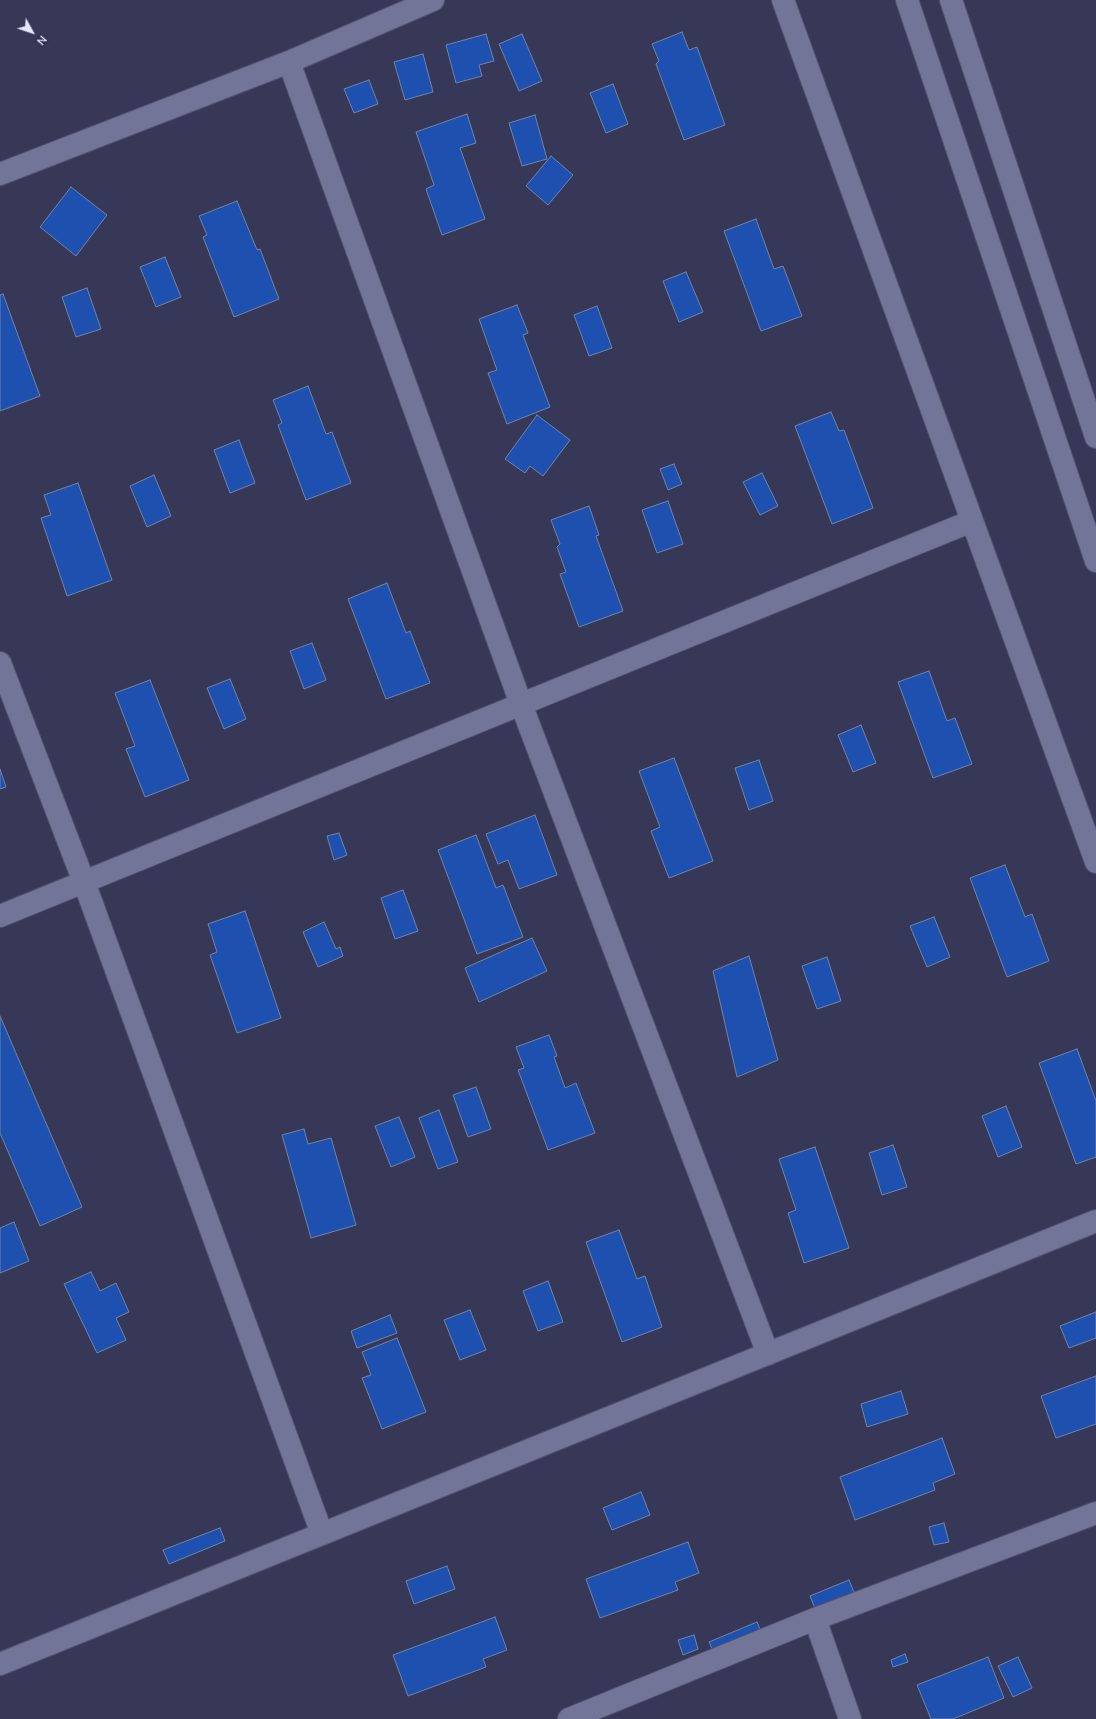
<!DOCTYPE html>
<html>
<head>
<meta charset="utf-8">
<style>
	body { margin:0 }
	#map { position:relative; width:1096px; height:1719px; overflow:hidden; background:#373858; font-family:"Nunito Sans",sans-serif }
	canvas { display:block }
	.north { position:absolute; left:12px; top:12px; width:40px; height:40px; -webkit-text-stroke:3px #2d2e4d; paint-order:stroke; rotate:130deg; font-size:11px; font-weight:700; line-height:16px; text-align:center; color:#e4e6fa }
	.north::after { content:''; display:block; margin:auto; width:14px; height:18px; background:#e4e6fa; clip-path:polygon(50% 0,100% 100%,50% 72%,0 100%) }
</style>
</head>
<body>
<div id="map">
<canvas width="1096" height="1719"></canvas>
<div class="north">N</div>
</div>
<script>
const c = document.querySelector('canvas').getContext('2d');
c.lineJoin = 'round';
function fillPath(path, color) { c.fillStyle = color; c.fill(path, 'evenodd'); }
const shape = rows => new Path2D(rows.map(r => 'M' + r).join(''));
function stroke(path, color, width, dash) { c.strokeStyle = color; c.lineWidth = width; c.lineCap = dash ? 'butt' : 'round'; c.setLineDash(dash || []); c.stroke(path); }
const building = shape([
	[682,32,689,50,697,47,725,125,684,140,656,64,659,61,652,44,682,32],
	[486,34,494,61,479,65,482,76,456,83,446,45,486,34],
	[522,34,542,81,519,91,499,44,522,34],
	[423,54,433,92,405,100,394,62,423,54],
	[369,80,378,104,354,113,344,89,369,80],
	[613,84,628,124,606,133,590,93,613,84],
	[467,114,476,143,460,148,485,219,442,235,426,189,434,185,416,132,467,114],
	[535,115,547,159,522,166,509,123,535,115],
	[551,156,573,175,548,205,526,186,551,156],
	[71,187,107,215,76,256,40,227,71,187],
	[237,201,257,250,260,249,279,299,234,317,203,237,207,235,199,216,237,201],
	[756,219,774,269,783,266,802,316,761,331,724,231,756,219],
	[165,257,181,297,156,307,140,267,165,257],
	[686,272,703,312,679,322,663,281,686,272],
	[87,288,101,329,76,337,62,297,87,288],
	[3,294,40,396,0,411,0,295,3,294],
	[517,305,528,333,523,335,550,407,507,424,488,373,497,370,479,319,517,305],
	[597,306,612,348,589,356,574,315,597,306],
	[308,386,326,434,332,432,351,483,306,500,278,425,282,423,273,400,308,386],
	[831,412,839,431,844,430,873,508,832,524,795,426,831,412],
	[537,415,570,440,543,476,530,466,525,473,505,459,537,415],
	[239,440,255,483,230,493,214,450,239,440],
	[674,464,682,484,668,490,660,469,674,464],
	[762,473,778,506,760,515,743,482,762,473],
	[154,475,171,516,147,527,130,486,154,475],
	[78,483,112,580,67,596,41,518,51,515,44,495,78,483],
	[668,501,683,544,657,553,642,510,668,501],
	[589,506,599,535,596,536,623,611,579,627,560,574,566,572,557,547,560,544,551,520,589,506],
	[387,583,406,633,410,631,430,683,386,699,348,599,387,583],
	[312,643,326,680,304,689,290,651,312,643],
	[929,671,947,721,955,718,972,764,933,778,898,682,929,671],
	[230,679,246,719,224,729,207,688,230,679],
	[150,680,189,780,145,797,126,749,135,746,115,693,150,680],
	[861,725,876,763,853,772,838,735,861,725],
	[674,758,713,861,669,878,651,831,660,827,639,771,674,758],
	[759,760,773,801,749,810,735,768,759,760],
	[0,769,6,787,0,789,0,769],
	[535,815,557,875,519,889,508,860,498,864,486,834,535,815],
	[339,833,347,855,334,860,327,836,339,833],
	[476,835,496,888,503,885,523,937,477,954,438,850,476,835],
	[1005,865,1025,917,1032,914,1049,961,1007,977,970,878,1005,865],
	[403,890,418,931,395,939,381,898,403,890],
	[245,911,281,1018,237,1033,210,955,217,952,208,924,245,911],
	[934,917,950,957,927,967,910,926,934,917],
	[324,922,336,949,340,947,343,956,318,967,303,932,324,922],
	[532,938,547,971,479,1002,465,968,532,938],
	[749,956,778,1060,737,1077,713,971,749,956],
	[827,957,841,1001,817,1009,802,966,827,957],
	[0,1016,82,1207,40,1226,0,1133,0,1016],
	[549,1035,557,1056,554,1057,565,1088,576,1083,595,1133,548,1150,518,1070,524,1068,516,1047,549,1035],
	[1077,1049,1096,1101,1096,1157,1076,1164,1039,1063,1077,1049],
	[476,1087,491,1129,468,1137,453,1095,476,1087],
	[1006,1106,1022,1147,998,1157,982,1116,1006,1106],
	[439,1110,458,1162,438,1169,419,1118,439,1110],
	[399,1117,415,1157,391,1167,375,1126,399,1117],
	[304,1129,308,1144,331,1138,356,1225,311,1238,282,1135,304,1129],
	[893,1145,907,1187,882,1195,869,1153,893,1145],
	[815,1147,849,1248,804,1263,788,1213,796,1210,779,1159,815,1147],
	[14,1222,29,1261,0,1273,0,1228,14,1222],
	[619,1230,637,1279,645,1276,662,1327,622,1342,586,1242,619,1230],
	[91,1272,100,1291,116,1283,129,1312,116,1318,126,1340,97,1353,64,1284,91,1272],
	[548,1281,563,1322,538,1331,523,1291,548,1281],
	[470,1310,486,1350,460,1360,444,1320,470,1310],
	[1096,1312,1096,1338,1069,1348,1060,1326,1096,1312],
	[390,1315,397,1333,357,1348,351,1331,390,1315],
	[397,1338,426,1412,382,1429,362,1378,371,1375,362,1352,397,1338],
	[1096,1376,1096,1424,1056,1438,1041,1396,1096,1376],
	[901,1391,908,1414,867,1427,861,1404,901,1391],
	[942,1438,955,1474,933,1483,935,1490,855,1520,840,1477,942,1438],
	[641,1492,650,1515,612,1530,603,1508,641,1492],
	[944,1523,949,1542,934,1545,929,1527,944,1523],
	[220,1528,225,1541,169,1564,163,1550,220,1528],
	[688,1542,699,1573,675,1582,678,1590,600,1618,586,1579,688,1542],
	[447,1566,455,1589,414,1604,406,1581,447,1566],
	[849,1580,855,1595,816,1611,810,1596,849,1580],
	[495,1617,507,1650,483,1659,486,1667,408,1696,393,1655,495,1617],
	[757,1622,762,1634,715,1655,709,1642,757,1622],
	[694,1635,698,1649,683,1655,678,1640,694,1635],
	[905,1654,908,1662,893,1667,891,1660,905,1654],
	[988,1657,1004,1698,953,1719,931,1719,917,1685,988,1657],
	[1018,1657,1032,1688,1013,1697,998,1666,1018,1657]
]);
fillPath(building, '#1e50b0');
stroke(building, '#7284a5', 1);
const minor = shape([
	[783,0,1096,862],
	[907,0,1096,561],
	[951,0,1096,437],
	[289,62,521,704,768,1354],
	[0,174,289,62,433,0],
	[0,663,84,882,322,1534],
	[0,916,972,521],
	[815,1619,850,1719],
	[0,1664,1096,1221],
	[569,1719,815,1619,1096,1513]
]);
stroke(minor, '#52536d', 24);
stroke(minor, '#727498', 22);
</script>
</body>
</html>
